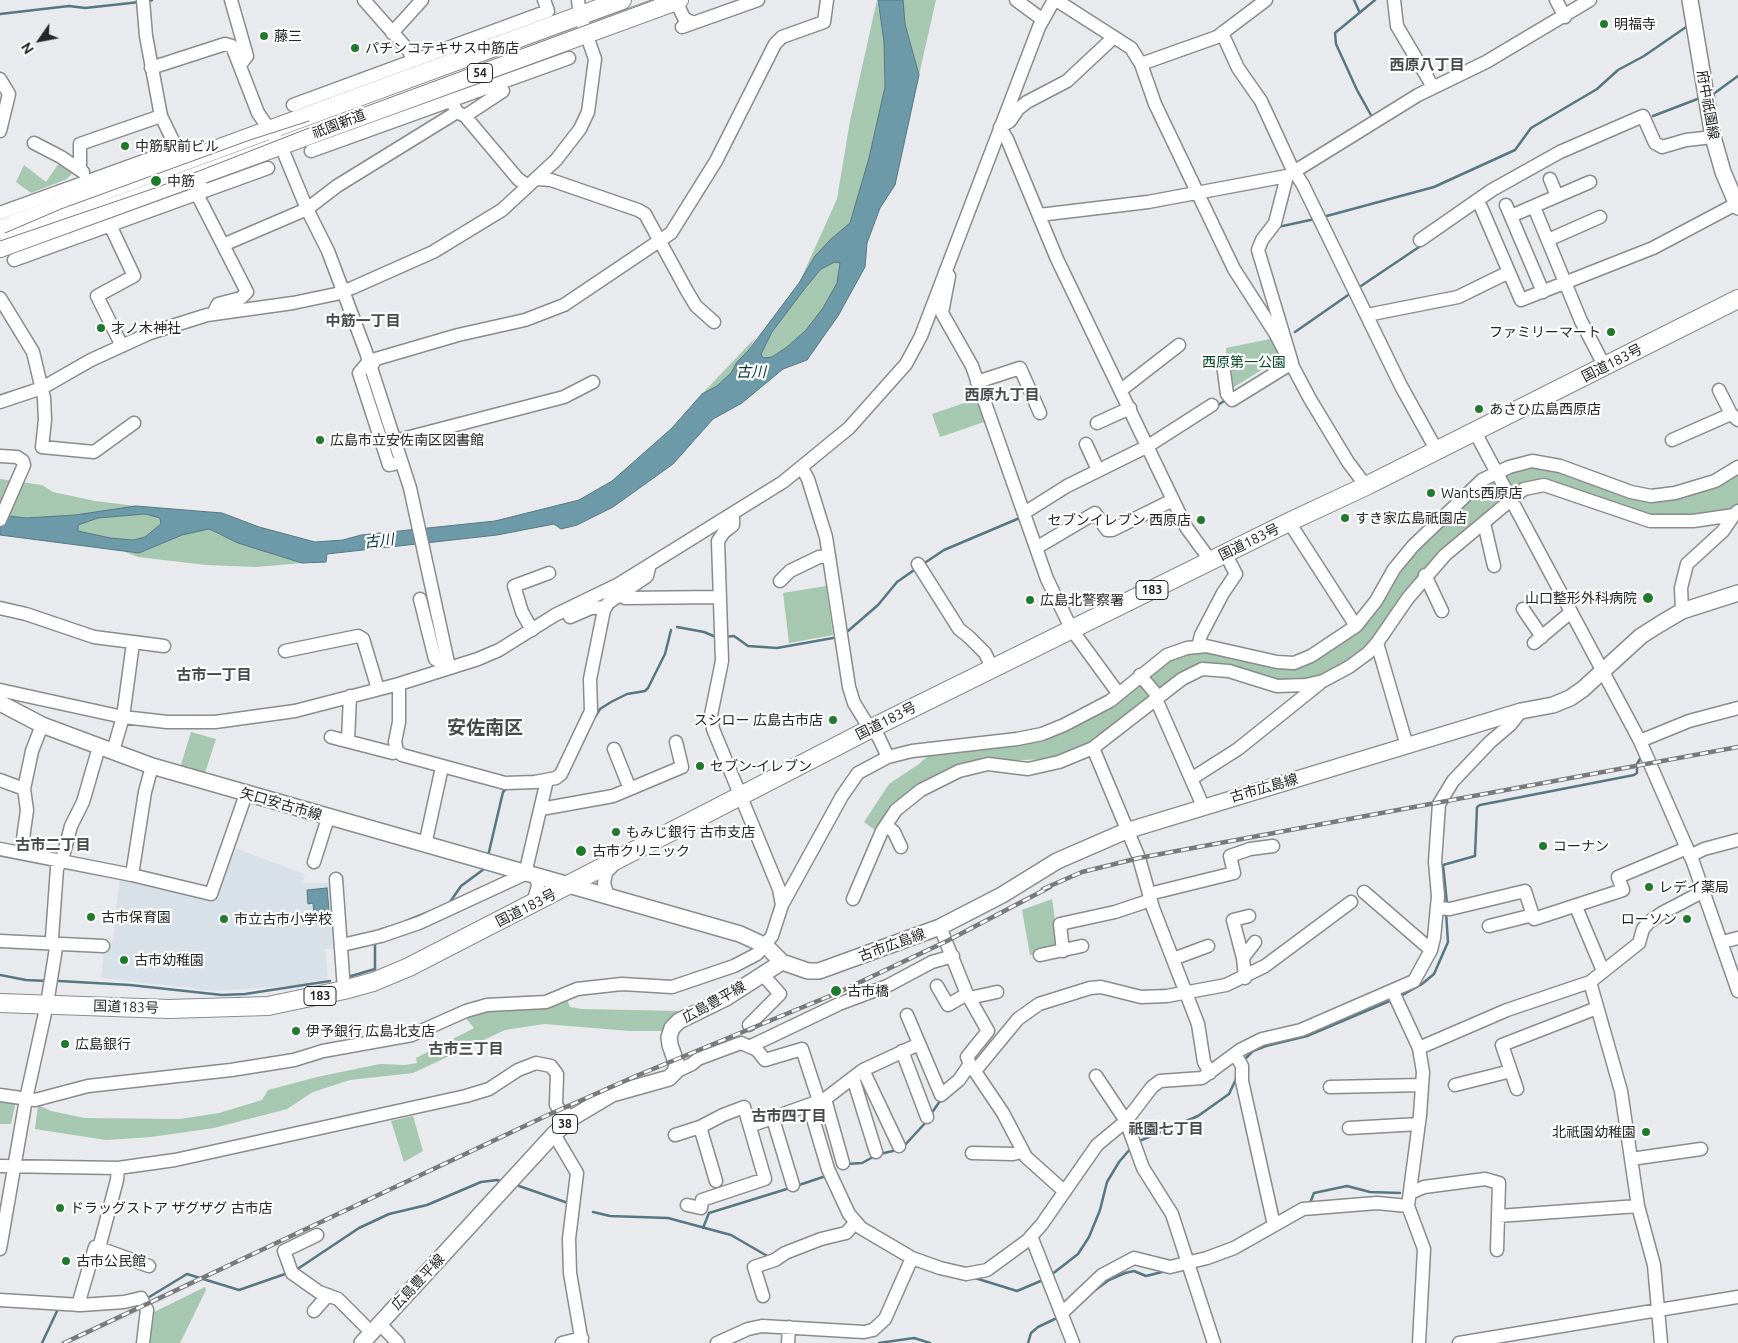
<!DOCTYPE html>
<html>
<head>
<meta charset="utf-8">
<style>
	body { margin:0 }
	#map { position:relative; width:1738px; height:1343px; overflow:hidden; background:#e8eaed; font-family:Ubuntu,sans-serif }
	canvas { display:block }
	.north { position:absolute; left:15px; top:15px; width:50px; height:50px; -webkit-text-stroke:4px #fff; paint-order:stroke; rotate:237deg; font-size:14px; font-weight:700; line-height:20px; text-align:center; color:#242525 }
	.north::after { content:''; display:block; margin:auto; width:18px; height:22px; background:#242525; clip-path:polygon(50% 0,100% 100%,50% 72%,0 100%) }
</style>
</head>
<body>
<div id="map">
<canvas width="1738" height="1343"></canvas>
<div class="north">N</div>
</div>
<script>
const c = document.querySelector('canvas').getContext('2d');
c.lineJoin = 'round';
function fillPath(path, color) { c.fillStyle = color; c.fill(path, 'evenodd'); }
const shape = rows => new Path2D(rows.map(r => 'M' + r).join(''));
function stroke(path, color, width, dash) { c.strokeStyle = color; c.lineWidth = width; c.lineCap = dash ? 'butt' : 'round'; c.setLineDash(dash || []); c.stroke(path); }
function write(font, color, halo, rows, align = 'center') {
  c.font = font + ' Ubuntu,"Noto Sans JP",sans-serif'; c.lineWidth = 4.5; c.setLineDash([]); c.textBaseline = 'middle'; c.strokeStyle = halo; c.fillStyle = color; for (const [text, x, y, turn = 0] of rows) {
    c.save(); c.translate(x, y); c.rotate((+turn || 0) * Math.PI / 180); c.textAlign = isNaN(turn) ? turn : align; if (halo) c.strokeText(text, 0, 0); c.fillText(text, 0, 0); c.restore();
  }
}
fillPath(shape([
	[229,846,305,874,303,883,331,883,336,948,325,949,328,979,298,985,215,991,101,978,104,950,109,949,110,942,113,941,120,875,212,897],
	[197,1277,203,1280,150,1307,71,1343,59,1343]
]), '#d8e0e8');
fillPath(shape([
	[877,0,884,42,885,87,869,158,850,223,831,239,799,283,837,199,850,121],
	[903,0,936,0,919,75,905,24],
	[61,160,76,169,67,179,31,193,16,182,24,165,46,182],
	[835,262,840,262,837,284,824,308,806,330,787,347,772,357,763,358,760,354,772,332,806,286,821,269],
	[755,338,748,351,737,362,731,373,717,386,702,394],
	[1275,338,1286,355,1229,390,1226,348],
	[979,398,987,421,940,437,932,414],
	[1534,464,1649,501,1738,471,1738,505,1732,509,1698,514,1648,516,1544,482,1514,493,1502,472],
	[0,479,42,485,53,492,95,501,136,506,75,515,26,518,0,515],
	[1494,481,1507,499,1461,535,1375,640,1356,658,1320,678,1289,683,1205,664,1159,692,1146,675,1169,657,1189,651,1311,661,1393,579,1418,548,1466,502],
	[145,514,160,518,161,524,145,537,133,540,110,538,78,531,78,525,98,518],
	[209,529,219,535,302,563,256,567,206,565,138,557,125,552,139,553,182,535],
	[826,586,833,635,789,643,783,593],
	[1140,683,1152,699,1088,746,1056,759,984,761,954,768,879,833,864,822,889,784,919,764,932,752,1044,738],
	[191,732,216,739,204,776,180,768],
	[1052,899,1059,949,1030,955,1022,910],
	[567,999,570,1007,582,1009,679,1011,667,1031,630,1031,544,1024,505,1030,413,1073,350,1080,313,1092,287,1109,214,1128,151,1137,106,1140,35,1129,38,1105,51,1111,84,1118,180,1119,219,1113,262,1100,268,1090,317,1077,380,1064,405,1065,417,1063,416,1058,474,1028,464,1016,487,1010],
	[0,1098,16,1101,11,1124,0,1124],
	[413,1116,423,1151,404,1162,391,1121],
	[205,1287,206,1290,180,1343,148,1343,150,1314]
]), '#a6c7b0');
const water = shape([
	[878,0,903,0,905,24,919,75,895,185,880,208,867,243,865,267,838,316,807,360,783,369,742,403,713,419,673,464,613,507,577,525,561,529,554,524,497,535,327,554,326,562,302,563,238,543,209,529,182,535,139,553,0,535,0,515,26,518,75,515,136,506,222,513,259,527,315,542,343,540,361,535,495,521,579,500,612,481,672,428,702,394,717,386,731,373,737,362,748,351,799,283,815,256,831,239,850,223,869,158,885,87,884,42,878,0],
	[835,262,840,263,837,283,823,308,806,330,787,347,772,357,763,358,761,354,772,332,806,287,821,269,835,262],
	[145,514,160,518,161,524,145,537,133,540,110,538,78,531,78,525,98,518,145,514],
	[327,888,330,922,315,923,313,903,308,904,307,890,327,888]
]);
fillPath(water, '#6c9aa9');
stroke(water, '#567781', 1);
stroke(shape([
	[1354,0,1359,11],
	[147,2,152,0],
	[0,14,69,6,85,8,140,2],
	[1712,95,1738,76],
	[1653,116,1700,98],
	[1372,117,1357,90,1336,44,1335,33,1375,0],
	[1323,217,1434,187,1515,150,1531,128,1597,89,1618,70,1644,56,1689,25],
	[1282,219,1289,193],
	[1278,227,1315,219],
	[1358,288,1422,245],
	[1295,332,1351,293],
	[1215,407,1227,399],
	[923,564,944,550,1022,517],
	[677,627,704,632,716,637],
	[848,631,878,605,897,582,917,568],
	[724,637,734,636,748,646,777,648,833,638],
	[595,717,600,709,611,702,627,694,645,691,648,688,665,654,671,630],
	[488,856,503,792,507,788],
	[450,902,461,886,484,869],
	[1447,904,1443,865,1475,856,1477,807,1480,805,1634,775,1637,773,1637,764,1640,759],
	[406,921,431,911],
	[379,930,392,926],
	[0,975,26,980,47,981],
	[348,977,375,969,375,942],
	[59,981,130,985,222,995,245,994,330,981],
	[1399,997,1422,984,1434,974,1448,942,1446,912],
	[1243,1061,1253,1051,1266,1046,1307,1036,1392,1000],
	[931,1114,940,1101],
	[1137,1142,1198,1116,1229,1094,1236,1079],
	[904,1146,927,1121],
	[880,1154,897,1150],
	[847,1164,862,1163,875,1156],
	[519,1186,568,1203],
	[796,1186,826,1176],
	[1310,1203,1314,1193,1347,1186,1370,1192,1400,1193],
	[593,1212,610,1216,668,1218,731,1235,769,1257],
	[703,1228,709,1213,790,1188],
	[296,1270,359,1228,389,1214,427,1205,481,1182,497,1180,503,1182],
	[1051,1275,1078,1254,1089,1237,1100,1210,1107,1182,1119,1162,1131,1148],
	[975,1278,1017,1291,1043,1280],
	[1094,1291,1109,1280,1125,1273,1134,1271,1146,1276,1166,1271],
	[146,1299,187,1274,239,1290,288,1273],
	[42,1343,58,1309],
	[879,1343,914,1338,930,1343],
	[1028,1343,1031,1333,1038,1327,1059,1317]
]), '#567781', 2.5);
const minor = shape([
	[143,0,146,36,161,116,177,149],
	[231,0,247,56,240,65],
	[364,0,409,51,413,60],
	[1016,0,1043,20],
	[1056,0,1131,48,1141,64,1155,104,1234,269,1275,333,1310,399,1348,462,1366,486],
	[1394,0,1397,26,1433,87],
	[1556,0,1565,17],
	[676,1,684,18,693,23],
	[682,27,758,0],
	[392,33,422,0],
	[1222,33,1238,68,1261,101,1291,166,1303,185,1401,386,1437,451],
	[1113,38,1067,81,1027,102,1018,109,1010,121,1000,127,1007,139,1057,259,1186,527,1210,560],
	[1141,64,1217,37,1266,0],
	[151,68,225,44,232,46,258,113,281,146,307,209,328,251,366,352,410,488,449,667],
	[0,79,9,94,0,131],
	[453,104,457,112,465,116,518,179,528,186],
	[293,105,548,11,544,0],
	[465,116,503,91],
	[34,143,61,157,83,172],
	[311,151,569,58],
	[80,168,80,144,161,116],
	[538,179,551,180,638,210,645,214,687,291,696,306,714,322],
	[1550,179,1557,196],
	[201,186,199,198,247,292,241,298,218,304,213,314],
	[1506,205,1543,292],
	[1481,207,1521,300,1653,248,1738,203],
	[1534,207,1581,321,1605,367],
	[0,213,177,149,195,156],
	[1039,215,1148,202,1287,176,1418,95,1486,62,1590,0],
	[1511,216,1590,182],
	[110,225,134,276,97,296,122,346],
	[1420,240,1492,190,1560,152,1643,116,1655,143,1662,147,1686,140,1713,137],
	[1548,240,1600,217],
	[223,245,307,209,337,186,457,112],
	[14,260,268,168],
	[949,276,942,313,972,366,1047,579,1072,630,1118,693],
	[0,298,33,352,44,398,45,420,42,447,94,452,134,423],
	[1367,315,1458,297,1509,272],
	[369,361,458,335,525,320,564,305,671,233,716,161,775,44,782,37,824,22,827,0],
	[373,364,369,361,359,373,389,465,394,464],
	[1223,364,1227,394,1232,400,1292,363,1258,250,1262,240,1275,223,1287,176],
	[977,382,1020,368,1040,413],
	[1121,390,1179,345],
	[1719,390,1731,414],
	[0,402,42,388,91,360,150,333,207,315,293,303,336,294,352,288,433,252,502,210,556,160,580,129,588,112,595,59,580,16,578,0],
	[1097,423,1130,408],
	[1475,432,1640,741,1693,862,1738,991],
	[402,439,564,397,593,382],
	[1672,440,1731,414,1738,420],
	[1086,444,1098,470],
	[0,456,17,457,23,461,24,465,0,520],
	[802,468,808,479,826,537,849,687,854,703,870,729,878,736,888,757],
	[1024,513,1067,486,1148,446,1212,405],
	[733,514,733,525,724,532,718,541,722,661,711,715,713,729,779,889,782,905],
	[1289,522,1356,626],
	[1484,523,1494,566],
	[1036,548,1095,513,1107,530,1112,530,1173,500],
	[918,564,959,629,969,637,985,653,992,668],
	[1425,575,1442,611],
	[780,581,790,571,819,557,829,556],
	[619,595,625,598,719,597],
	[420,599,435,659,449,667],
	[0,608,26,614,94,637,164,646],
	[1523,609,1542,637],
	[1682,611,1681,588,1687,564,1723,531,1734,515],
	[570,617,591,608,606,607],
	[532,630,522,612,514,586,549,573],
	[1377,643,1407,746],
	[1534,643,1571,612],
	[1198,647,1201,635,1223,593,1236,574,1225,553],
	[285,651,358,636,363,639,378,689],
	[1140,675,1156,694,1156,699,1203,806],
	[399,684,399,722,395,742,397,751,402,755,505,783,535,782,556,778,561,774,591,711,590,679,604,610,608,603,647,576,649,568],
	[0,690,123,717,167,722,215,722,295,711,399,684,478,659,499,650,555,615,617,585,783,482,849,428,906,364,921,336,1039,27,1054,0],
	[331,737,393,753,397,751],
	[348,741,350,696],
	[1640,741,1689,721,1738,708],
	[1093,748,1139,858,1153,908,1198,1024,1204,1062,1210,1073],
	[614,749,630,789],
	[113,751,123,717,133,643],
	[1191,779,1238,749,1319,684],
	[0,780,24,789],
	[541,809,613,796,682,767,676,742],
	[886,825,894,832,901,847],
	[425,845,442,767],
	[0,849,132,875,211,894,246,794],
	[21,853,27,810,24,789,32,751,42,725],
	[1690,856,1704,849,1738,840],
	[314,862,328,818],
	[132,875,145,792,152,766],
	[336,879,344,990],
	[1364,892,1431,950],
	[1149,894,1234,873,1230,856,1250,849,1273,846],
	[608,897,604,883,606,873,615,863],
	[853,899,882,831,896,810,921,790,959,771,988,764,1028,769,1059,762,1093,748,1182,679,1202,669,1229,671,1277,686,1306,685,1323,681,1349,667,1368,653,1377,643,1408,598,1445,555,1524,489,1544,485,1650,521,1693,521,1734,515,1738,511],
	[532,906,538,886,536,876],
	[1576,907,1603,971],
	[1437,908,1450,909,1525,891,1534,919,1623,890,1618,877,1687,848],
	[1489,926,1533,915],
	[940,927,967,994,988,1031,967,1057,970,1064],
	[0,941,103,946],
	[1722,942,1738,938],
	[342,945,381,936,419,923,525,874,547,780],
	[1063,951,1060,924,1115,912,1151,900],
	[1040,955,1082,946],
	[1243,958,1255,942],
	[1173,959,1208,946],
	[1245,978,1243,958,1233,920,1249,916],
	[1590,982,1621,1091,1638,1206,1654,1265,1661,1343],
	[937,986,948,1005,967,994],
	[1393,992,1419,1048,1423,1072,1420,1115,1408,1206,1424,1249,1419,1343],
	[969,998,997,992],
	[907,1015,941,1095,959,1080,970,1064,1003,1113,1026,1157,1064,1191],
	[749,1025,780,994,763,975],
	[751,1046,839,1004,887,986,932,962,953,956],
	[1419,1048,1507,1010,1590,982,1639,943,1643,929,1649,922,1662,913,1704,891],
	[902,1051,927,1117],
	[1235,1054,1242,1066,1242,1081,1274,1225],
	[863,1070,899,1146],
	[975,1071,1018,1019,1039,1004,1090,988,1101,987,1141,997,1167,996,1226,985,1265,966,1351,902],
	[675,1072,692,1064,698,1059,741,1043,757,1050,765,1060,802,1049,819,1101],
	[1096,1076,1126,1121,1143,1168,1172,1214,1214,1343],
	[853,1078,876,1152],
	[1455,1085,1511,1071],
	[1330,1087,1422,1085],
	[1517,1089,1502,1045,1597,1008],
	[0,1095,35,1100,88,1086,231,1070,294,1060,323,1051,412,1035,466,1011,487,1005,546,1002,577,989,622,984,672,987,734,966,757,954,772,936,782,905,842,796,858,773,888,757,912,751,1017,739,1042,734,1064,725,1110,701,1167,655,1187,648,1206,646,1277,662,1294,663,1311,656,1356,626,1376,601,1394,569,1413,546,1482,480,1509,467,1532,461,1560,466,1631,492,1651,496,1675,493,1715,481,1738,467],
	[825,1099,843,1163],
	[809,1105,828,1169,849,1214,861,1228,912,1258,940,1268,966,1274,987,1270,1028,1240,1042,1224,1097,1145,1126,1121,1152,1087,1160,1081,1202,1078,1240,1050,1262,1039,1301,1030,1414,981,1431,950,1434,938,1438,896,1435,862,1439,804,1453,781,1490,742,1510,725,1521,711],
	[773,1119,793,1185],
	[750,1126,825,1099,863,1070,919,1044],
	[700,1127,716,1181],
	[1349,1128,1419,1124],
	[554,1134,577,1173,569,1239,570,1273,582,1343],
	[675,1135,700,1127,723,1115,744,1107,765,1179,702,1200,701,1208,687,1205],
	[972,1153,1013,1154,1022,1152],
	[1631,1159,1701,1149],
	[0,1166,118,1168,175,1160,466,1096,489,1089,518,1070,536,1063,551,1066,557,1074,556,1105,562,1113,575,1116],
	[1410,1193,1424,1187,1485,1179,1499,1183,1497,1250],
	[1498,1216,1638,1206],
	[317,1235,284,1251,292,1273,319,1292,338,1299,372,1333],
	[1031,1236,1073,1343],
	[99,1248,149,1266],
	[0,1249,26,1099,47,1004,56,948,52,938,57,868,62,860,71,826,83,802,99,747],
	[763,1296,754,1267,775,1260,785,1253,821,1239,846,1233,855,1223],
	[0,1300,81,1305,124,1302,141,1298,147,1310,143,1343],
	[78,1305,95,1247,99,1248,117,1180,118,1168],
	[314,1311,328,1295],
	[1063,1312,1102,1275,1134,1258,1170,1267,1207,1258,1234,1248,1303,1209,1377,1203,1408,1206],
	[380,1324,398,1343],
	[562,1343,582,1338],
	[717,1343,748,1329,762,1326,864,1332,873,1330,885,1319,912,1258],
	[788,1343,789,1327],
	[1459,1343,1738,1297]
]);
const major = shape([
	[1690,0,1713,137,1723,172,1738,207],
	[0,703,42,725,152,766,740,934,766,946,782,962,808,971,819,971,940,927,1002,895,1057,861,1126,831,1521,711,1553,705,1570,698,1583,689,1641,636,1660,624,1682,611,1738,593],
	[362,1343,554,1134,575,1116,612,1094,669,1078,675,1072,677,1065,670,1045,669,1037,672,1028,679,1021,726,998,782,962]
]);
const highway = shape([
	[0,229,622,0],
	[0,248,679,0],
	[0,1003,169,1009,268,1006,344,990,373,982,409,967,870,729,1289,522,1366,486,1738,299]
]);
stroke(minor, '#898b8d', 15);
stroke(major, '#898b8d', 18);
stroke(highway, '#898b8d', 20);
stroke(minor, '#fff', 12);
stroke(major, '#fff', 15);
stroke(highway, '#fff', 18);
stroke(shape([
	[5,233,61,209,250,140,309,121],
	[0,241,158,187,332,119,654,0]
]), '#78797a', 1);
const rail = shape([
	[1043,889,1082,872,1139,858,1738,747],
	[64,1343,548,1115,636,1076,837,993,947,941,1050,887]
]);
stroke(rail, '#78797a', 4.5);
stroke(rail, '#fff', 2.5, [8]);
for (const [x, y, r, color] of [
	[1604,24,5,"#1f7b2b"],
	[264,36,5,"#1f7b2b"],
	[355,48,5,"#1f7b2b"],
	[125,146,5,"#1f7b2b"],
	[156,181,6,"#1f7b2b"],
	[101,328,5,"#1f7b2b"],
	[1611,332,5,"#1f7b2b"],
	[1479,409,5,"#1f7b2b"],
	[320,440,5,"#1f7b2b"],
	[1431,493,5,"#1f7b2b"],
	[1345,518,5,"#1f7b2b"],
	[1201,520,5,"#1f7b2b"],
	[1648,598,6,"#1f7b2b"],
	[1030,600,5,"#1f7b2b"],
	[833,720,5,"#1f7b2b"],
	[700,766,5,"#1f7b2b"],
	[616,832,5,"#1f7b2b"],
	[1543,846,5,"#1f7b2b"],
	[581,851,6,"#1f7b2b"],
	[1649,887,5,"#1f7b2b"],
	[91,917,5,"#1f7b2b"],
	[224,919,5,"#1f7b2b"],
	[1687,919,5,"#1f7b2b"],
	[124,960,5,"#1f7b2b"],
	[836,991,6,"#1f7b2b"],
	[296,1031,5,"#1f7b2b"],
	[65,1044,5,"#1f7b2b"],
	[1646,1132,5,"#1f7b2b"],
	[60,1208,5,"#1f7b2b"],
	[66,1261,5,"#1f7b2b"]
]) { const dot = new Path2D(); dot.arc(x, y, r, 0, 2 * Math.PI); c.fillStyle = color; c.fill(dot); stroke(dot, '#fff', 2); }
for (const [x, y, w] of [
	[480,73,25],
	[1152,590,32],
	[320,996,32],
	[565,1124,25]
]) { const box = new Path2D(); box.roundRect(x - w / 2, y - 9.5, w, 19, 4); c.fillStyle = '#fff'; c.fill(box); stroke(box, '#242525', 1); }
write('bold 12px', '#242525', null, [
	["54",480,73],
	["183",1152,590],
	["183",320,996],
	["38",565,1124]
]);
write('14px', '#242525', '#fff', [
	["明福寺",1614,24],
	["藤三",274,36],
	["パチンコテキサス中筋店",365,48],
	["中筋駅前ビル",135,146],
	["中筋",167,181],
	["才ノ木神社",111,328],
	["ファミリーマート",1601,332,"right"],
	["あさひ広島西原店",1489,409],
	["広島市立安佐南区図書館",330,440],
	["Wants西原店",1441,493],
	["すき家広島祇園店",1355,518],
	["セブンイレブン 西原店",1191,520,"right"],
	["山口整形外科病院",1637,598,"right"],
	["広島北警察署",1040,600],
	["スシロー 広島古市店",823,720,"right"],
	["セブン-イレブン",710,766],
	["もみじ銀行 古市支店",626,832],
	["コーナン",1553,846],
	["古市クリニック",592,851],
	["レデイ薬局",1659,887],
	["古市保育園",101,917],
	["市立古市小学校",234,919],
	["ローソン",1677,919,"right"],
	["古市幼稚園",134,960],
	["古市橋",847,991],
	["伊予銀行 広島北支店",306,1031],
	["広島銀行",75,1044],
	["北祇園幼稚園",1636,1132,"right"],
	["ドラッグストア ザグザグ 古市店",70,1208],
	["古市公民館",76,1261]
], 'left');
write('14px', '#242525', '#fff', [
	["府中祇園線",1708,105,80],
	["祇園新道",339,124,-21],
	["国道183号",1612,363,-27],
	["国道183号",1249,542,-26],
	["国道183号",886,721,-27],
	["古市広島線",1264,788,-16],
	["矢口安古市線",281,804,16],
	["国道183号",526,908,-27],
	["古市広島線",892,945,-20],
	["広島豊平線",714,1002,-29],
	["国道183号",126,1007,2],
	["広島豊平線",418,1282,-47]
]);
write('14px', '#064826', '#fff', [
	["西原第一公園",1244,362]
]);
write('bold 15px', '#484a4c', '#fff', [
	["西原八丁目",1427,65],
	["中筋一丁目",363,321],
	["西原九丁目",1002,395],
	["古市一丁目",214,675],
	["古市二丁目",53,845],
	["古市三丁目",466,1049],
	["古市四丁目",789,1116],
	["祇園七丁目",1166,1129]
]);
write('italic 15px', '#05333f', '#fff', [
	["古川",751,372],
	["古川",379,541,-7]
]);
write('bold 19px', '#484a4c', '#fff', [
	["安佐南区",485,728]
]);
</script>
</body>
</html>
